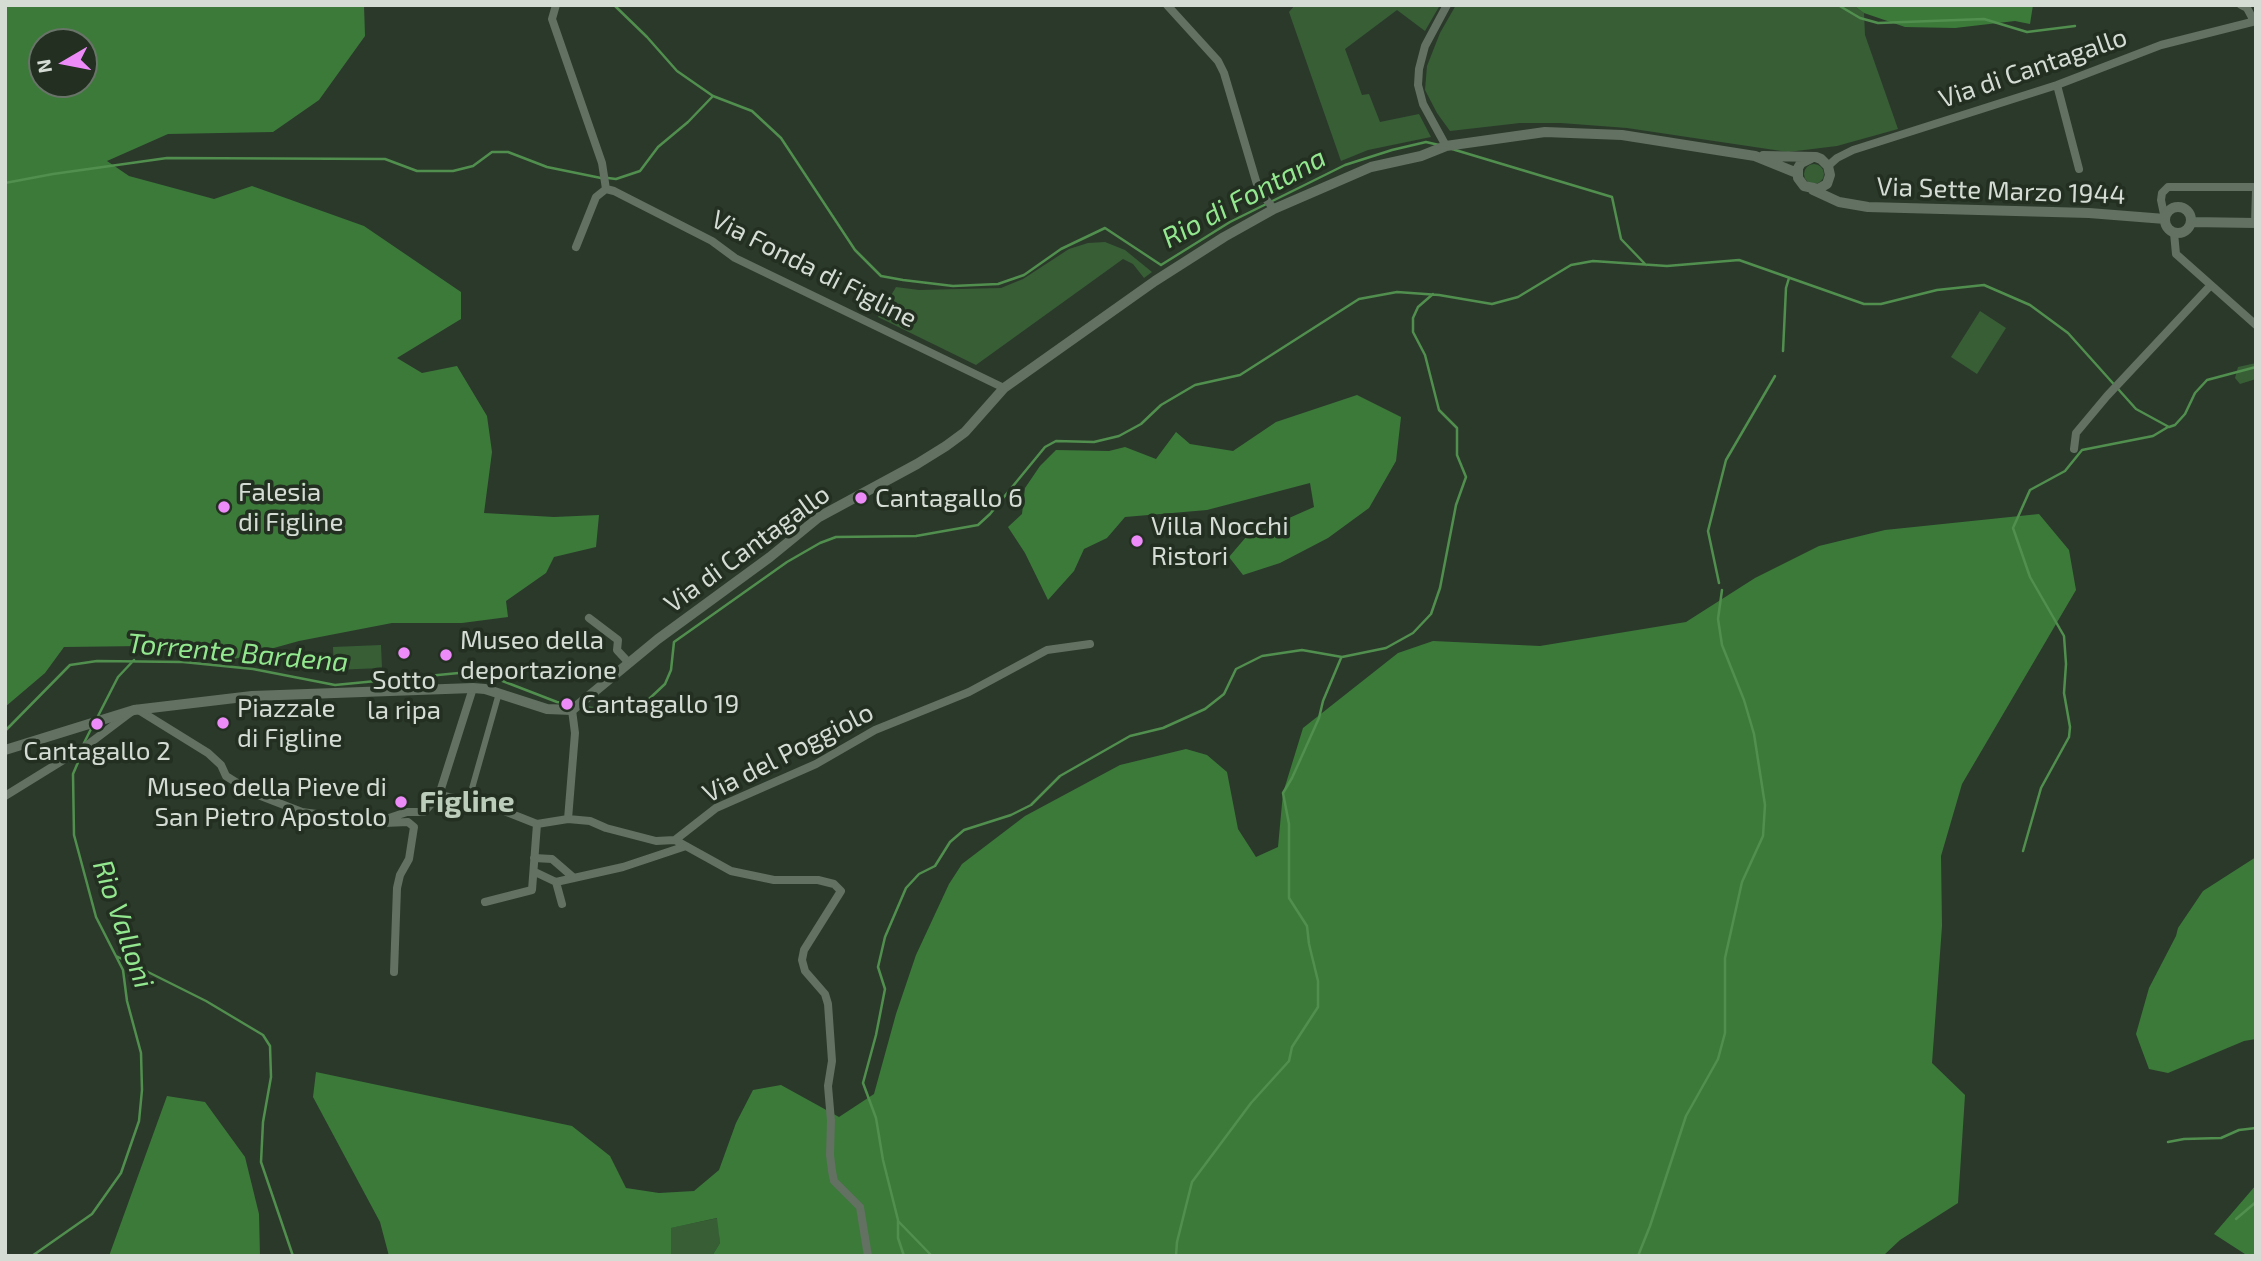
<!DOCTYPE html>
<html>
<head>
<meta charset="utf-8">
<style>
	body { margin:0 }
	#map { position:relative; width:2261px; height:1261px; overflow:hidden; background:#2b392b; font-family:"Exo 2",sans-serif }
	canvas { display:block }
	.frame { position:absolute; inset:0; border:7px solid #d4dcd3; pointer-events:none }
	.north { position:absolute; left:28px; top:28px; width:70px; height:70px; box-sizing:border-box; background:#222f21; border:2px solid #697468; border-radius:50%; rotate:260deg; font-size:19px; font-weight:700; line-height:28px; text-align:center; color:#d4dcd3 }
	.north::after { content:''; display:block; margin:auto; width:24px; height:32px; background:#ed8cf9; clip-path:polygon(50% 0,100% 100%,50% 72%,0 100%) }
</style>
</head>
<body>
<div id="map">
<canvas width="2261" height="1261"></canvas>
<div class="frame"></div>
<div class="north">N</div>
</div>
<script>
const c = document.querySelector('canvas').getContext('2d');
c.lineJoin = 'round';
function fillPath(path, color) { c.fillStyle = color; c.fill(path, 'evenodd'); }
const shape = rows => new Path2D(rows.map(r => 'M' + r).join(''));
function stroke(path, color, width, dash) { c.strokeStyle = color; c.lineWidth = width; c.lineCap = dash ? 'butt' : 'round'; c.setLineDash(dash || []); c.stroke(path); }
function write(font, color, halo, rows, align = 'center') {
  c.font = font + ' "Exo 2",sans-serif'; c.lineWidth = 7; c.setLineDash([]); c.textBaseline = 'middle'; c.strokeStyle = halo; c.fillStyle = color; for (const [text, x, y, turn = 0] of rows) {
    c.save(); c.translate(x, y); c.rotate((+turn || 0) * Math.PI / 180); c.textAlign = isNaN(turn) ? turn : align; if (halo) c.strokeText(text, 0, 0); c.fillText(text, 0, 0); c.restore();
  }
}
fillPath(shape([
	[1295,5,1440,5,1425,31,1397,10,1345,49,1362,95,1369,94,1380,122,1419,114,1431,137,1368,150,1341,161,1289,12],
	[1456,5,1853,5,1864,13,1865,35,1898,129,1837,146,1788,152,1627,128,1561,123,1520,123,1450,131,1437,113,1425,90,1427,66,1440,33],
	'1804 174a10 10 0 1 1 20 0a10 10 0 1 1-20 0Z',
	[1105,242,1125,250,1152,272,1144,278,1133,264,1123,259,976,365,878,317,896,287,919,290,1001,288,1023,279,1069,249,1088,243],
	[1980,311,2006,328,1977,374,1951,357],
	[2256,363,2256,379,2240,384,2235,378,2238,367],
	[381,645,382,668,334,670,333,647],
	[718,1218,720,1243,712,1256,671,1256,670,1228]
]), '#385e36');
fillPath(shape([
	[5,5,364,5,365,36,319,100,273,132,168,134,107,161,129,176,214,199,252,186,364,226,461,292,461,319,397,358,422,373,457,366,487,416,492,452,484,513,554,517,599,515,596,547,554,557,546,573,506,601,508,617,462,623,392,623,299,641,227,661,143,646,64,647,45,673,5,707],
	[84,42,84,84,42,84,42,42],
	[1853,5,2033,5,2030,24,2015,21,1955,28,1905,27,1864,13],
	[1357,395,1401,417,1396,461,1369,508,1328,538,1280,563,1243,575,1229,557,1246,537,1314,507,1310,483,1207,510,1125,517,1107,538,1084,549,1074,571,1048,600,1025,553,1008,527,1022,514,1025,488,1040,466,1056,450,1109,451,1125,447,1156,459,1176,432,1190,444,1233,451,1276,422],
	[2039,514,2069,550,2076,590,1962,784,1941,856,1942,926,1932,1063,1965,1095,1958,1203,1900,1240,1883,1256,712,1256,720,1243,717,1218,671,1228,671,1256,389,1256,380,1222,313,1097,316,1072,572,1126,610,1156,626,1188,659,1193,694,1191,719,1170,736,1123,753,1090,781,1085,839,1117,874,1094,896,1014,916,955,949,884,962,864,1025,816,1120,765,1186,749,1207,755,1227,772,1238,829,1256,857,1278,847,1283,793,1303,728,1398,653,1433,641,1540,646,1686,622,1755,578,1819,546,1885,530],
	[2256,857,2256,1039,2244,1041,2168,1073,2149,1069,2136,1034,2149,988,2176,936,2178,928,2203,891],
	[167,1096,205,1102,245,1157,259,1214,260,1256,109,1256],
	[2256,1185,2256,1256,2248,1256,2214,1234]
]), '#3c7a3a');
stroke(shape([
	[614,5,647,37,677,71,713,96,752,111,781,138,855,250,881,276,903,280,953,286,998,284,1024,275,1061,249,1105,228,1161,265,1230,222,1345,165,1392,150,1426,142,1439,145],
	[1838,5,1860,18,1878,23,1984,19,2027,32,2075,26],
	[1452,149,1612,197,1621,239,1646,265],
	[608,178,616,179,640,171,658,147,688,122,713,96],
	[5,183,53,174,167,158,385,159,417,171,453,171,473,166,492,152,508,152,547,167,601,178],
	[1783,351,1786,288,1789,278],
	[1719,583,1708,531,1726,460,1775,376],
	[580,707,625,711,649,699,665,684,671,670,674,642,787,562,820,543,836,537,916,536,978,525,990,514,1045,447,1056,441,1094,442,1119,436,1141,424,1161,405,1195,385,1240,375,1359,299,1397,292,1439,295,1492,304,1518,297,1571,265,1593,261,1667,266,1739,260,1864,304,1881,304,1937,290,1984,285,2030,305,2068,333,2136,409,2169,427,2175,425,2185,414,2195,393,2207,380,2256,367],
	[97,718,118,677,134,660],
	[5,731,70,665,97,661,183,662,253,669,335,685,469,672,487,675,557,702,574,705],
	[84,743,92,727],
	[2023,851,2041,788,2069,737,2070,727,2064,693,2066,664,2064,636,2030,577,2013,528,2030,490,2065,471,2082,450,2153,436,2168,427],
	[116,956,206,1001,263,1035,270,1046,271,1077,263,1122,261,1162,293,1256],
	[2168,1142,2184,1139,2221,1138,2239,1130,2256,1128],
	[2236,1219,2256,1202],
	[898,1221,932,1256],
	[32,1256,92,1214,121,1173,139,1121,142,1090,141,1053,127,1001,123,970,96,917,74,835,73,774,82,753],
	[904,1256,898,1238,898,1220,883,1160,876,1118,863,1083,876,1035,885,989,878,967,885,937,906,888,919,874,935,866,950,842,964,830,1011,815,1031,805,1060,776,1130,736,1163,728,1205,709,1224,694,1236,669,1262,656,1302,650,1342,657,1386,648,1413,633,1431,614,1440,588,1456,505,1466,477,1457,455,1457,428,1439,410,1425,355,1413,332,1413,318,1418,307,1433,294],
	[1176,1256,1177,1242,1192,1182,1251,1103,1289,1061,1292,1047,1318,1007,1318,981,1309,944,1307,926,1289,898,1289,824,1283,793,1292,778,1319,718,1323,701,1341,658],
	[1638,1256,1650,1226,1686,1116,1718,1059,1725,1033,1725,958,1742,882,1763,836,1765,805,1754,734,1744,700,1722,645,1718,619,1722,590]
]), '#518f4e', 2.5);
stroke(shape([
	[469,799,499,693]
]), '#627161', 6);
stroke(shape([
	[556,5,552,19,602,163,606,189],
	[1167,5,1218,61,1224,73,1259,191,1274,209],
	[2241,5,2247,8,2254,21],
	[2057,85,2079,169],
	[1446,146,1423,104,1418,85,1419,69,1425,46,1447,5],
	[1828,166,1837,158,1853,150,2057,85,2161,45,2256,21],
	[606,189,614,191,712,241,735,258,1004,388],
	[2165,219,2161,200,2162,193,2168,187,2256,187],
	[2255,223,2256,190],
	[2174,233,2176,254,2256,325],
	[576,247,596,197,606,189],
	[2074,449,2076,433,2107,396,2210,286],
	[589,618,618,640,617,650,629,663],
	[137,709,208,753,221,765,226,776,253,793,302,812,384,823,408,822,414,827,409,859,400,875,397,888,394,972],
	[439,795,489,805,537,824],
	[5,796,86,746,131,712],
	[568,819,590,821,606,828,656,841,675,840,716,808,816,764,875,730,969,692,1047,650,1090,644],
	[384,823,386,819,407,812,424,812,439,795,473,688],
	[537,824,568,819,575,733,572,710],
	[675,840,731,871,774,880,818,880,834,884,841,891,804,950,802,960,805,971,825,994,828,1004,832,1061,828,1086,831,1121,830,1155,832,1171,834,1181,860,1207,868,1256],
	[534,858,552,859,574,878],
	[535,872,556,882],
	[485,902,532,890,537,824],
	[562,904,556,882,623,867,686,846]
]), '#627161', 8);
stroke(shape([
	[1763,156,1816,157,1821,159,1828,166,1830,175,1827,184,1818,189,1804,186,1798,178,1798,168,1801,163,1811,158],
	[1813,190,1839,202,1868,207,2089,213,2165,219],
	'2165 220a13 13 0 1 1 26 0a13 13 0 1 1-26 0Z',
	[2191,222,2256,223],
	[5,750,134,710,252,696,473,688,485,689,547,709,572,710,658,639,770,557,819,517,917,464,946,446,965,432,1004,388,1155,281,1224,237,1274,209,1371,167,1421,156,1446,146,1545,132,1622,135,1755,156,1797,173]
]), '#627161', 10);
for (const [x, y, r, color] of [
	[861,498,7,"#ed8cf9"],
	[224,507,7,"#ed8cf9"],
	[1137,541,7,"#ed8cf9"],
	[404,653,7,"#ed8cf9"],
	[446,655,7,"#ed8cf9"],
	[567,704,7,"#ed8cf9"],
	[223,723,7,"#ed8cf9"],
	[97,724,7,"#ed8cf9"],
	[401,802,7,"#ed8cf9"]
]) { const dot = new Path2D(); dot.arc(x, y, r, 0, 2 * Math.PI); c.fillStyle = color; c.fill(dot); stroke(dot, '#222f21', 2.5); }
write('26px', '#d4dcd3', '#222f21', [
	["Via di Cantagallo",2033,68,-19],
	["Via Sette Marzo 1944",2001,191,2],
	["Via Fonda di Figline",814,269,27],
	["Via di Cantagallo",747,549,-36],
	["Via del Poggiolo",788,753,-27]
]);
write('26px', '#d4dcd3', '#222f21', [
	["Falesia",238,492],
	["di Figline",238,522],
	["Cantagallo 6",875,498],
	["Villa Nocchi",1151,526],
	["Ristori",1151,556],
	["Museo della",460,640],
	["deportazione",460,670],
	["Sotto",404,680,"center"],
	["la ripa",404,710,"center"],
	["Cantagallo 19",581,704],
	["Piazzale",237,708],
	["di Figline",237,738],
	["Cantagallo 2",97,751,"center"],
	["Museo della Pieve di",387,787,"right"],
	["San Pietro Apostolo",387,817,"right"]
], 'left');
write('italic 28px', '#93e88f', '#222f21', [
	["Rio di Fontana",1244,198,-28],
	["Torrente Bardena",238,653,5],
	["Rio Valloni",123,924,71]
]);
write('bold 30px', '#bccdbb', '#222f21', [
	["Figline",467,802]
]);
</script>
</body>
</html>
